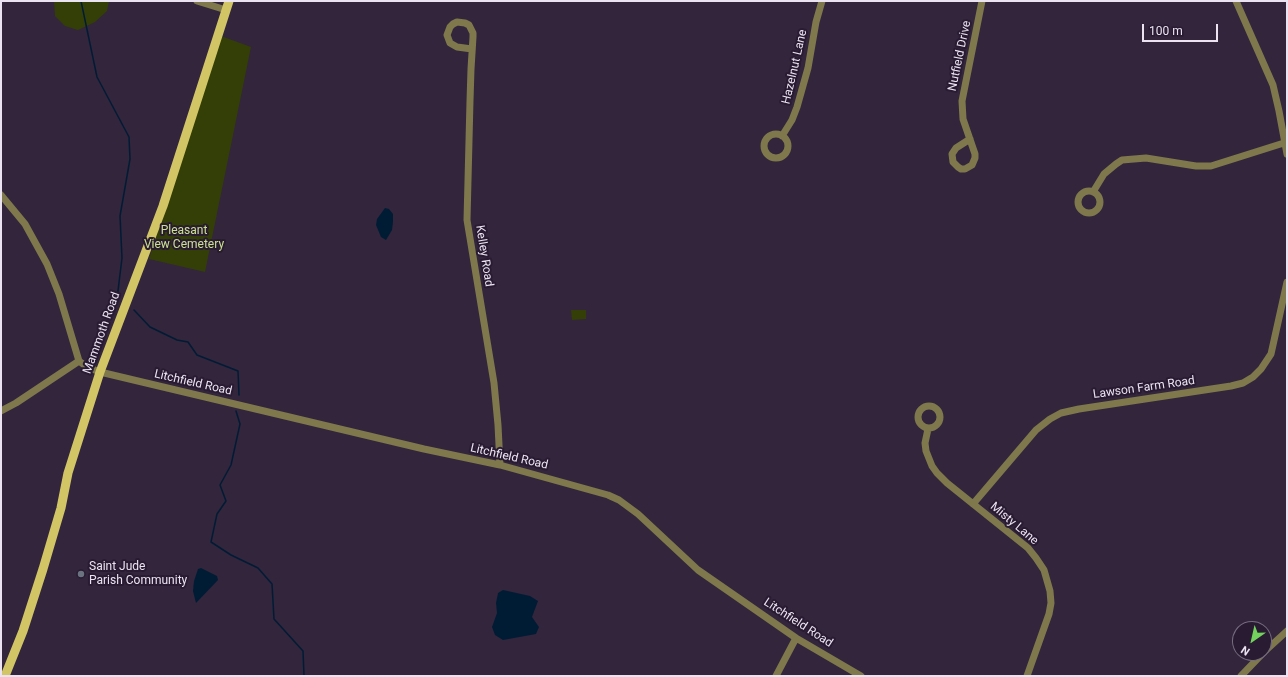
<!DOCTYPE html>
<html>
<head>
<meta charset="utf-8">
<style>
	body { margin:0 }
	#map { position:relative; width:1288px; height:677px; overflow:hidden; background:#32253c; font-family:Roboto,sans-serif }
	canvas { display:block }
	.frame { position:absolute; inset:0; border:2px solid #ebe3f2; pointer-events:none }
	.north { position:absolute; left:1232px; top:621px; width:40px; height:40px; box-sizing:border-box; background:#281b32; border:1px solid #766b7f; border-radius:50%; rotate:214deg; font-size:11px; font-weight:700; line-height:16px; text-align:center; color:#ebe3f2 }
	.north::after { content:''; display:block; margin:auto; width:14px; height:18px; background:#73d25c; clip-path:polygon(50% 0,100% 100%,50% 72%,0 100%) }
	.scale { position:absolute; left:1142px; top:24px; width:76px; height:18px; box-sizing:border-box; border:2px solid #ebe3f2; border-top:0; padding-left:5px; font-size:12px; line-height:14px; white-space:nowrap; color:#ebe3f2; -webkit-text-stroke:3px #281b32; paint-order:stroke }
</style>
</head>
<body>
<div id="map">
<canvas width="1288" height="677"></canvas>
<div class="frame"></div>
<div class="north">N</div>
<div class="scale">100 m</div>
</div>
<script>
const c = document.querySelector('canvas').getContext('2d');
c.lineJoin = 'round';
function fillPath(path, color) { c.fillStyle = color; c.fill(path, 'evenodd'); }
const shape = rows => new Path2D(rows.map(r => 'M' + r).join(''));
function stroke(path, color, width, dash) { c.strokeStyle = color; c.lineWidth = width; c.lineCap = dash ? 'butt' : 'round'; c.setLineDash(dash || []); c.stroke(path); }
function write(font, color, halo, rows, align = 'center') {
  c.font = font + ' Roboto,sans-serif'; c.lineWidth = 4; c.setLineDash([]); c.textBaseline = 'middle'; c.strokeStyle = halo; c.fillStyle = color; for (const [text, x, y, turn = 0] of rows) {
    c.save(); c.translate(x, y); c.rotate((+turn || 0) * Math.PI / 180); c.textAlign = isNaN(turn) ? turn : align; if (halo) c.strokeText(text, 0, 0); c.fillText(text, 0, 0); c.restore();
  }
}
fillPath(shape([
	[54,1,109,1,107,11,95,22,78,30,65,26,55,16],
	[221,36,251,47,205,272,149,259],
	[571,310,586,310,586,319,572,320]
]), '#343f07');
fillPath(shape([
	[385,208,389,209,393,214,393,222,392,230,386,240,381,237,376,225,377,219],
	[201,568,217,576,218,580,196,603,193,591,194,581,198,569],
	[503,590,530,596,538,601,532,617,539,627,536,634,503,640,495,635,492,627,497,613,496,603,498,593]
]), '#001c35');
stroke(shape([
	[81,1,97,77,129,137,130,159,120,216,122,258,117,299],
	[134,310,150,327,177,340,188,342,197,355,238,371,239,395],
	[236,411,240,424,231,465,220,485,226,501,217,514,211,542,231,555,258,568,272,584,274,619,303,651,304,676]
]), '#001c35', 1.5);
stroke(shape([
	[197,1,226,10],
	[1236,1,1273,85,1279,111,1287,154],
	[472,49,457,47,450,43,447,35,450,27,453,24,457,22,465,23,469,25,473,33,473,37,471,69,470,101,467,220,494,383,498,425,500,465],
	'764 146a12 12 0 1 1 24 0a12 12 0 1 1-24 0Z',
	[782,136,792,120,797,107,808,68,816,22,822,1],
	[970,139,956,148,952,154,953,162,958,167,961,169,965,169,972,165,975,158,975,154,963,119,962,101,982,1],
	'1078 202a11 11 0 1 1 22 0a11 11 0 1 1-22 0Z',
	[1093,192,1104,174,1116,164,1122,160,1146,158,1196,166,1211,166,1287,142],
	[1,195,25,224,47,264,59,294,79,361,87,367,100,372,424,449,500,465,608,495,619,500,638,514,698,570,796,638,861,676],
	'918 417a11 11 0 1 1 22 0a11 11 0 1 1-22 0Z',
	[1,411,16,403,79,361],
	[928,429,925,443,926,451,932,466,937,473,947,483,1028,548,1036,558,1044,570,1050,591,1051,603,1049,614,1027,676],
	[973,504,1036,430,1050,419,1061,413,1079,409,1231,386,1243,383,1253,377,1261,369,1271,354,1287,282],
	[1264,652,1287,631],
	[776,676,796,638],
	[1241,676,1263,653]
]), '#7e784c', 7);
stroke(shape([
	[5,676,23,631,43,569,61,508,68,473,100,372,163,206,229,1]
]), '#d2c566', 9);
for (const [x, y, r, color] of [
	[81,574,4,"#6b7280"]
]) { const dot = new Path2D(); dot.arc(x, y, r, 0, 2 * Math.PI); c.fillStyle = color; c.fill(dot); stroke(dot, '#281b32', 1.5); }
write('12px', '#ebe3f2', '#281b32', [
	["Nutfield Drive",960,56,-78],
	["Hazelnut Lane",795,67,-77],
	["Kelley Road",484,256,81],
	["Mammoth Road",102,333,-70],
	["Litchfield Road",193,383,13],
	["Lawson Farm Road",1144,388,-8],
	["Litchfield Road",509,457,13],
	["Misty Lane",1014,524,40],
	["Litchfield Road",798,623,33]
]);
write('12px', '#cce18f', '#281b32', [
	["Pleasant",184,231],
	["View Cemetery",184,245]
]);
write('12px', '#ebe3f2', '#281b32', [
	["Saint Jude",89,567],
	["Parish Community",89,581]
], 'left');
</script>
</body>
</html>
